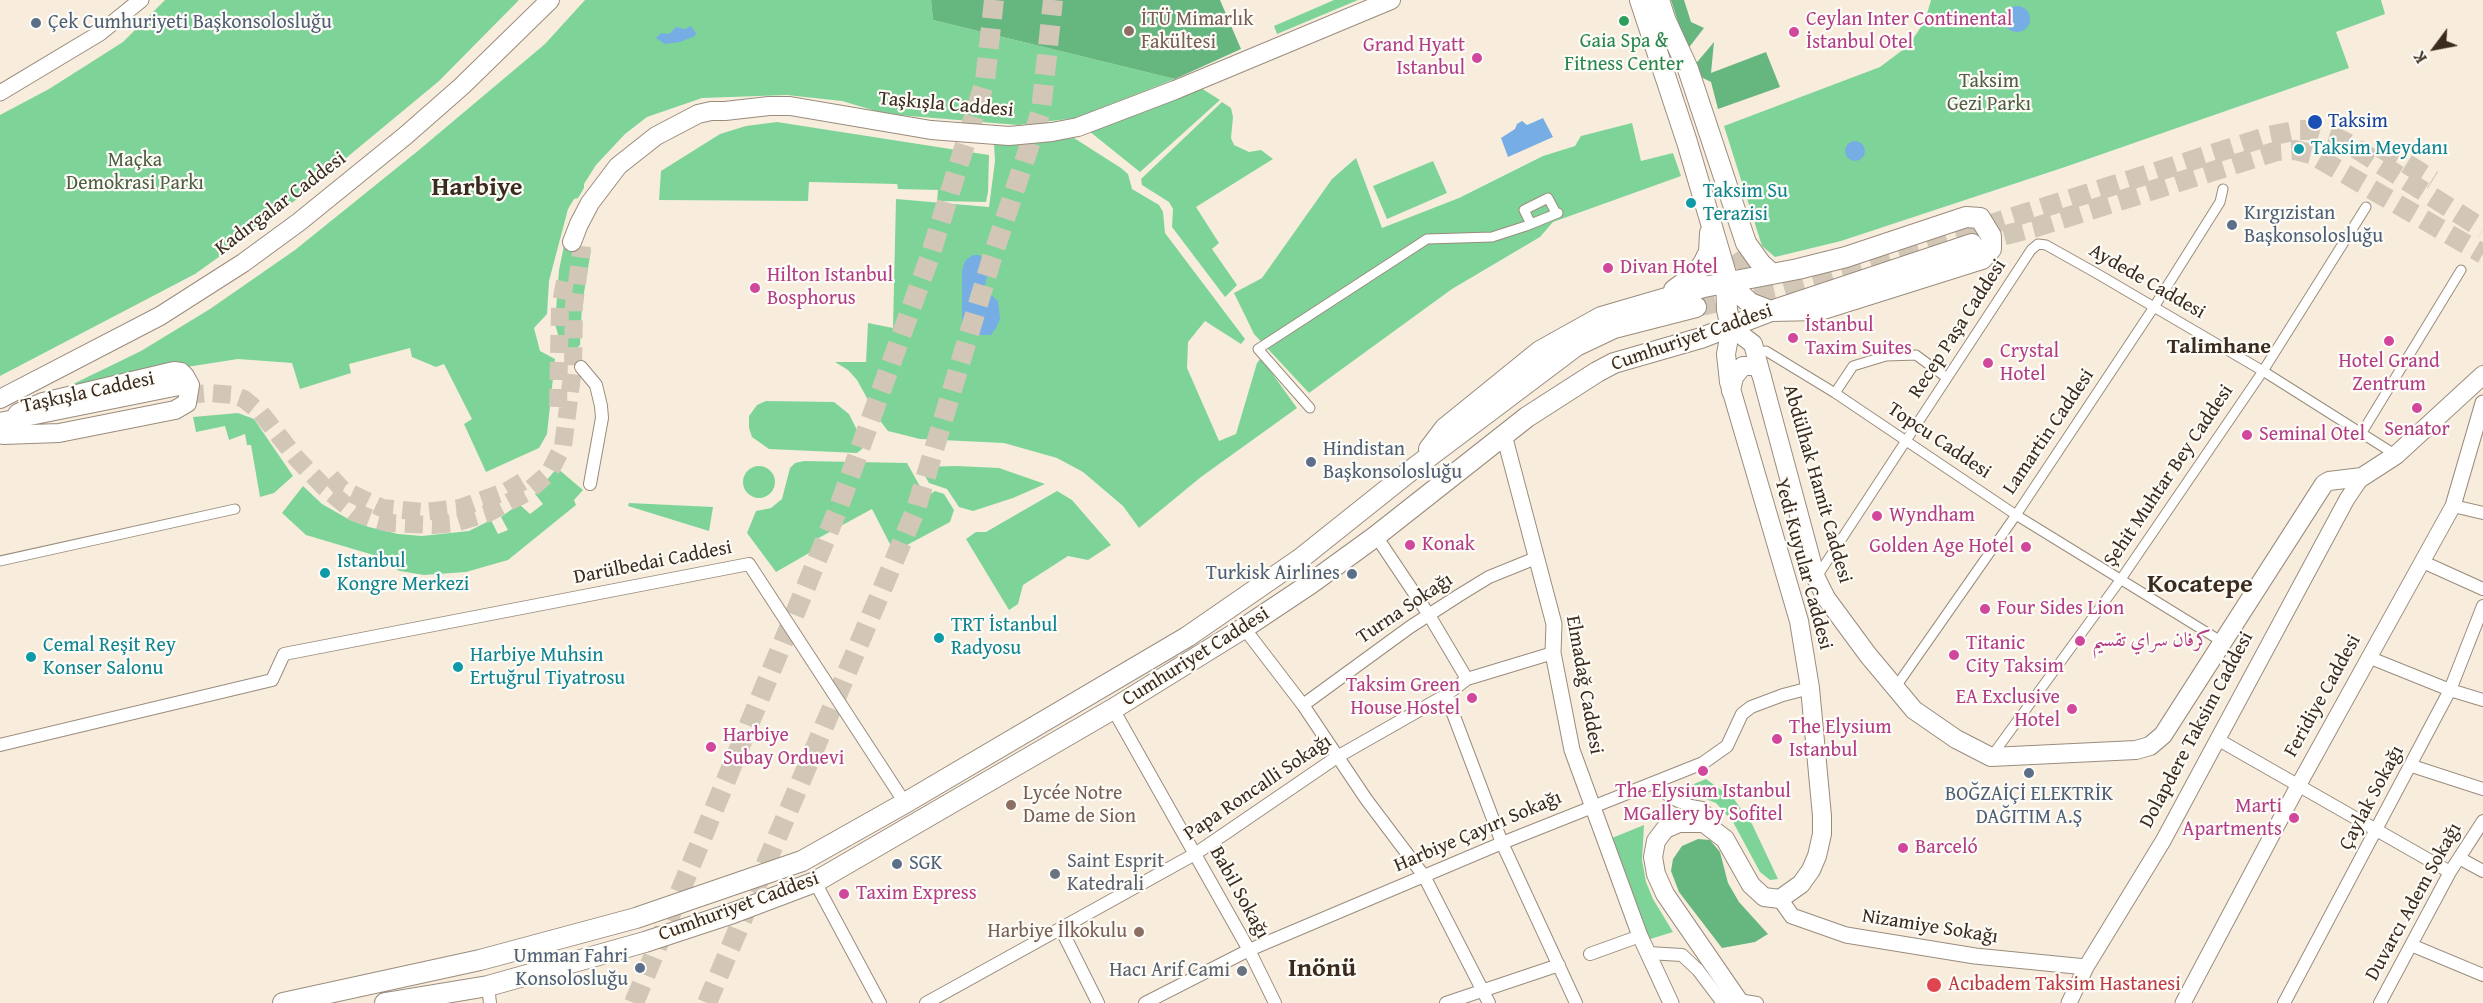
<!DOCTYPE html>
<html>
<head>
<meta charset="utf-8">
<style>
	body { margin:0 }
	#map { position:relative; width:2483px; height:1003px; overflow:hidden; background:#f8eddc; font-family:"Gentium Book Plus",serif }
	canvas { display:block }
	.north { position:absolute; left:2405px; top:18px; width:60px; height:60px; -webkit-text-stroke:4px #fdfcf7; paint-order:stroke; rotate:238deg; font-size:16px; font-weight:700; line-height:24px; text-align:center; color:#3b2a1e }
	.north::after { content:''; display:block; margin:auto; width:21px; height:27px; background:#3b2a1e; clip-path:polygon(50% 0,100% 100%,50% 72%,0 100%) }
</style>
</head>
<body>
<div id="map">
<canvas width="2483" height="1003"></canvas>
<div class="north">K</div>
</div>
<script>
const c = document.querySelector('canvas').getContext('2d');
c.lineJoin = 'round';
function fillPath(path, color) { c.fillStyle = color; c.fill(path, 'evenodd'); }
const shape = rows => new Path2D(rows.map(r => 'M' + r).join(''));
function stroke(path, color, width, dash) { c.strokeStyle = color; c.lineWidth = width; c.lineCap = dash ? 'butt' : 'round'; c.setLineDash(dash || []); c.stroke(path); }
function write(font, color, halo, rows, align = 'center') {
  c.font = font + ' "Gentium Book Plus",Amiri,serif'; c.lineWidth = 4.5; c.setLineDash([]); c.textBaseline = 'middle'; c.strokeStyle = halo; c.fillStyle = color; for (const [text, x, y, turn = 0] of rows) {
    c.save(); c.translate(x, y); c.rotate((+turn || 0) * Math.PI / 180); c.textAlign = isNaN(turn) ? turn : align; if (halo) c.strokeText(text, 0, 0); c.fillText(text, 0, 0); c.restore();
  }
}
fillPath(shape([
	[165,0,519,0,439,81,275,217,195,274,0,376,0,115,49,89,123,42],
	[585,0,931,0,933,20,1175,79,1076,118,1018,125,886,114,842,101,787,95,702,98,647,117,625,134,596,165,584,184,584,188,578,198,574,199,568,209,549,281,547,314,534,328,540,351,555,359,547,434,539,448,486,472,464,424,472,419,444,364,436,367,412,357,410,348,349,364,351,373,300,389,292,363,238,359,71,385,141,351,210,309,295,250,419,150,545,44],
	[1334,0,1358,0,1277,34,1274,26],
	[1931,0,2381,0,2385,14,2336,32,2349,68,2065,167,1841,241,1775,257,1762,246,1724,126,1880,67,1908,46,1925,21],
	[1201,88,1220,100,1140,172,1089,131],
	[1222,102,1231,108,1233,117,1231,138,1234,145,1249,152,1261,150,1273,159,1196,207,1219,243,1212,249,1237,285,1225,297,1172,227,1173,209,1169,202,1142,185,1141,179],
	[777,122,989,155,988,192,986,202,937,201,938,190,898,189,897,184,809,182,808,201,659,200,661,171,720,134,746,126],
	[1632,123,1641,161,1673,153,1681,176,1553,222,1540,237,1452,289,1309,393,1254,334,1234,293,1262,278,1332,179,1356,158,1382,228,1459,198,1543,156,1575,146,1581,136],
	[1074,138,1121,168,1128,174,1132,189,1159,205,1163,212,1165,233,1245,339,1241,344,1205,321,1188,342,1187,368,1219,441,1236,434,1257,363,1261,358,1297,408,1201,477,1139,528,1123,506,1083,472,1057,458,1004,443,920,439,888,431,878,418,857,380,848,370,835,362,866,362,868,323,893,328,896,199,989,207,995,161,994,144],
	[1433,161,1447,193,1387,219,1373,186],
	[565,241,591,250,582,305,580,345,575,350,570,350,561,345,555,324,559,270],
	[766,401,834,402,849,414,860,436,862,449,857,453,769,449,752,437,749,428,749,416,757,405],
	[238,413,254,419,293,476,274,493,260,497,251,445,247,445,245,434,229,440,225,426,196,432,193,417],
	[804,461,907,463,926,497,935,491,944,494,954,510,950,522,894,552,872,509,815,540,816,549,776,572,747,533,756,511,771,508,782,499,790,468,795,463],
	'743 482a16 16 0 1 1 32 0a16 16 0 1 1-32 0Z',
	[956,466,999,468,1045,484,1013,498,973,511,959,507,947,489,929,483,920,467],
	[557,468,583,490,574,500,576,505,508,560,466,572,424,575,400,571,397,570,397,562,306,535,282,513,303,486,322,504,350,520,369,527,398,534,422,536,469,531,491,520,498,534,508,530,501,517,519,504,530,514,543,504,535,494],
	[1057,491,1072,500,1111,545,1088,560,1068,556,1023,585,1018,604,1009,610,966,539,976,532,986,532],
	[629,503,713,507,709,531,628,506],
	[1706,779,1734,799,1752,824,1778,879,1770,880,1760,872,1733,822,1716,803,1703,798,1681,797,1677,791],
	[1644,825,1642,860,1646,882,1653,899,1673,932,1647,940,1612,838]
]), '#7ed498');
fillPath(shape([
	[931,0,1220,0,1241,49,1175,79,933,20],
	[1671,0,1684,0,1691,22,1704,28,1687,50],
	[1714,42,1711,73,1766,52,1780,87,1718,109,1711,82,1699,76,1693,67],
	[1698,839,1710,840,1720,852,1728,883,1739,902,1768,934,1755,942,1722,948,1679,892,1671,871,1673,859,1682,846]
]), '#66b680');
fillPath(shape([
	'2004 19a13 13 0 1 1 26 0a13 13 0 1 1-26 0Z',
	[691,26,696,33,695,36,680,42,665,44,656,38,661,33,669,34,676,27,685,29],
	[1543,118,1553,137,1508,157,1501,138,1515,129,1517,124,1522,121,1527,125],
	'1845 151a10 10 0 1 1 20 0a10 10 0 1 1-20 0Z',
	[973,255,979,255,990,265,984,289,998,301,1000,319,996,328,991,335,974,335,964,328,962,322,962,271,965,261]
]), '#76ade5');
stroke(shape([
	[186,395,209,393,233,395,244,399,261,413,297,459,325,488,354,512,370,518,389,523,433,525,455,523,488,513,526,493,549,473,563,446,573,368,574,305,582,246],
	[558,407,560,308,566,276],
	[331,477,342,489,382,508,424,512,460,508,507,491,527,479]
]), '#d2c6b6', 18, [18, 9]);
stroke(shape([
	[2381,148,2433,180],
	[1975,243,2036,227,2277,151,2295,150,2311,154,2483,254],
	[1737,252,1751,272,1768,285],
	[1696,307,1776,290,1900,253,2269,136,2299,130,2313,130,2333,136,2347,143,2483,229],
	[634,1003,838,509,929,259,985,81,994,0],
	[707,1003,916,509,992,258,1041,111,1053,0]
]), '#d2c6b6', 20, [20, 10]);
const pedestrian = shape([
	[1531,224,1524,210,1548,198,1556,213],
	[1754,353,1766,351,1835,393,2016,515,2224,643],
	[1835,393,1853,366,1886,356,1916,355,1947,378],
	[1310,408,1258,349,1427,239,1492,237,1526,226,1558,213],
	[2361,434,2461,270],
	[0,561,235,509],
	[1816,578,2031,250,2038,244,2046,245,2096,273,2263,371,2396,455],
	[1895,688,2016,515,2154,307,2220,202,2223,189],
	[1991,757,2121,579,2263,371,2366,207]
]);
const minor = shape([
	[581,367,596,385,601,406,602,418,590,484],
	[2453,506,2483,513],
	[1376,536,1429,615,1467,679],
	[2423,562,2483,589],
	[1244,628,1303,705,1366,799,1424,876,1489,1003],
	[2368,657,2450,690,2483,700],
	[1446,695,1502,843,1576,1003],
	[1303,705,1410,627,1458,596,1489,577,1536,558],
	[1113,709,1249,950,1275,1003],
	[2217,739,2450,872],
	[0,745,272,680,284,654,749,564,905,803],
	[2412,766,2483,789],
	[1658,781,1664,792,1678,801,1691,806,1702,808,1712,819,1713,828],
	[2459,858,2483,871],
	[815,882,880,1003],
	[1061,929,1098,1003],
	[2411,945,2483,975],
	[1648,953,1682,955,1698,970,1723,1003],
	[1590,954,1640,936],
	[488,986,490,1003],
	[1738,1000,1757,1003],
	[926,1003,1195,854,1337,757,1446,695,1467,679,1553,653],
	[1145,1003,1249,950,1502,843,1703,763,1727,746,1742,714,1751,707,1783,695,1810,688],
	[1446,1003,1559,965],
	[2284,1003,2450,690,2483,606],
	[2380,1003,2450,872,2483,821]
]);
const tertiary = shape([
	[0,93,100,33,141,0],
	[1504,435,1554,624,1553,653,1572,750,1640,936,1671,1003],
	[1780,899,1792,916,1846,935,1975,956,2086,967],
	[2069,1003,2086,967,2163,841,2347,499,2362,477],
	[2183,1003,2298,786,2453,506,2483,403]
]);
const secondary = shape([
	[572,242,579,224,590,203,618,166,656,136,698,114,711,111,725,111,769,106,790,106,931,130,1009,136,1052,132,1078,127,1175,90,1391,0],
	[1731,391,1734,377,1743,366,1754,366,1759,369,1762,377],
	[0,399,160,316,243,263,299,222,405,136,462,86,550,0],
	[0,422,184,385],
	[3,435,59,433,175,410,187,403,190,385,185,376,181,372,174,371,43,402,18,413,13,420],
	[1740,1003,1665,894,1656,874,1653,857,1656,841,1665,829,1679,823,1704,823,1725,839,1751,885,1764,897,1780,899,1801,884,1811,870,1817,856,1822,834,1822,816,1810,688,1799,621,1729,382,1726,354,1731,327,1753,344,1816,578,1826,598,1868,655,1914,710,1956,739,1991,757,2136,750,2150,746,2163,735,2324,484,2329,481,2362,477,2396,455,2483,375]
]);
const primary = shape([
	[1640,0,1687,142,1726,274,1727,310,1731,327],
	[1659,0,1669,31],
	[1665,19,1688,69,1746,243,1761,264,1771,273],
	[1674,290,1696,274,1704,262,1709,252,1710,233],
	[1429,449,1445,428,1540,351,1601,317,1704,287,1798,269,1846,257,1966,217,1980,218,1991,236,1991,249,1982,259,1820,310,1771,311,1750,303,1728,283],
	[283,1003,480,960,636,918,802,861,905,803,1187,637,1300,559,1414,468,1576,346,1614,328,1696,307],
	[385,1003,488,986,645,942,733,913,815,882,1113,709,1244,628,1310,584,1376,536,1527,417,1597,372,1614,363,1701,338,1771,311,1972,244]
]);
stroke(pedestrian, '#9a8c7d', 11);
stroke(minor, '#9a8c7d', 14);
stroke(tertiary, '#9a8c7d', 17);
stroke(secondary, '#9a8c7d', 20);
stroke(primary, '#9a8c7d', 22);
stroke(pedestrian, '#fff', 9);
stroke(minor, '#fff', 12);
stroke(tertiary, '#fff', 15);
stroke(secondary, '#fff', 18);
stroke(primary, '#fff', 20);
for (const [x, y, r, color] of [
	[1624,21,6,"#2e9e5b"],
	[36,23,6,"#5c6f8a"],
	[1129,31,6,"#8d6e63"],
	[1794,32,6,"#d1479c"],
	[1477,58,6,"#d1479c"],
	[2315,122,8,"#1a4fb4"],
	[2299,149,6,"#0f9aa8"],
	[1691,203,6,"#0f9aa8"],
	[2232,225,6,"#5c6f8a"],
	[1608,268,6,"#d1479c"],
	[755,288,6,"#d1479c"],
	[1793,338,6,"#d1479c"],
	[2389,341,6,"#d1479c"],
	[1988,363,6,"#d1479c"],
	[2417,408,6,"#d1479c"],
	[2247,435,6,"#d1479c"],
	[1311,462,6,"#5c6f8a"],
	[1877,516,6,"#d1479c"],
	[1410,545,6,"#d1479c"],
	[2026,547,6,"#d1479c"],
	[325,573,6,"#0f9aa8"],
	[1352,574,6,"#5c6f8a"],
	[1985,609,6,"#d1479c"],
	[939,638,6,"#0f9aa8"],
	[2080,641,6,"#d1479c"],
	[1954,655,6,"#d1479c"],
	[31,657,6,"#0f9aa8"],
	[458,667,6,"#0f9aa8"],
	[1472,698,6,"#d1479c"],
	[2072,709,6,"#d1479c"],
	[1777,739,6,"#d1479c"],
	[711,747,6,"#d1479c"],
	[1703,771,6,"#d1479c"],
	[2029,773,6,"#5c6f8a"],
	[1011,805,6,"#8d6e63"],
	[2294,818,6,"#d1479c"],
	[1903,848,6,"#d1479c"],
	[897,864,6,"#5c6f8a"],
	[1055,874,6,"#6b7280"],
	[844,894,6,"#d1479c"],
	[1139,932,6,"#8d6e63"],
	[640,968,6,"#5c6f8a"],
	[1242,971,6,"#6b7280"],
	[1934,985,8,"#e0444e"]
]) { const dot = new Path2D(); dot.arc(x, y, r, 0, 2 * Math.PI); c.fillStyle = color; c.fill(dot); stroke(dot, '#fdfcf7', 2); }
write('20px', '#785e54', '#fdfcf7', [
	["İTÜ Mimarlık",1141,20],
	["Fakültesi",1141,43],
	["Lycée Notre",1023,794],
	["Dame de Sion",1023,817],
	["Harbiye İlkokulu",1127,932,"right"]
], 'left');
write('20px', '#b23c85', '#fdfcf7', [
	["Ceylan Inter Continental",1806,20],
	["İstanbul Otel",1806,43],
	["Grand Hyatt",1465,46,"right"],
	["Istanbul",1465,69,"right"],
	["Divan Hotel",1620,268],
	["Hilton Istanbul",767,276],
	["Bosphorus",767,299],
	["İstanbul",1805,326],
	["Taxim Suites",1805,349],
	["Crystal",2000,352],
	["Hotel",2000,375],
	["Hotel Grand",2389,362,"center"],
	["Zentrum",2389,385,"center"],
	["Senator",2417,430,"center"],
	["Seminal Otel",2259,435],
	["Wyndham",1889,516],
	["Konak",1422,545],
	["Golden Age Hotel",2014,547,"right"],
	["Four Sides Lion",1997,609],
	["كرفان سراي تقسيم",2092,641],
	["Titanic",1966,644],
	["City Taksim",1966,667],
	["Taksim Green",1460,686,"right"],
	["House Hostel",1460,709,"right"],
	["EA Exclusive",2060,698,"right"],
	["Hotel",2060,721,"right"],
	["The Elysium",1789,728],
	["Istanbul",1789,751],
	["Harbiye",723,736],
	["Subay Orduevi",723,759],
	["The Elysium Istanbul",1703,792,"center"],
	["MGallery by Sofitel",1703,815,"center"],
	["Marti",2282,807,"right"],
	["Apartments",2282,830,"right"],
	["Barceló",1915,848],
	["Taxim Express",856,894]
], 'left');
write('20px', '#4e5e75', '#fdfcf7', [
	["Çek Cumhuriyeti Başkonsolosluğu",48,23],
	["Kırgızistan",2244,214],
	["Başkonsolosluğu",2244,237],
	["Hindistan",1323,450],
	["Başkonsolosluğu",1323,473],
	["Turkisk Airlines",1340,574,"right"],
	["BOĞZAİÇİ ELEKTRİK",2029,795,"center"],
	["DAĞITIM A.Ş",2029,818,"center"],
	["SGK",909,864],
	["Umman Fahri",628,957,"right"],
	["Konsolosluğu",628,980,"right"]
], 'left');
write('20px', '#27864d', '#fdfcf7', [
	["Gaia Spa &",1624,42],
	["Fitness Center",1624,65]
]);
write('20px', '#4f5d43', '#fdfcf7', [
	["Taksim",1989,82],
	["Gezi Parkı",1989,105],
	["Maçka",135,161],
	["Demokrasi Parkı",135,184]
]);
write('20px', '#3b2a1e', '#fdfcf7', [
	["Taşkışla Caddesi",946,105,5],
	["Kadırgalar Caddesi",281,204,-37],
	["Aydede Caddesi",2147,282,30],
	["Recep Paşa Caddesi",1958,329,-57],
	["Cumhuriyet Caddesi",1692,338,-19],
	["Taşkışla Caddesi",88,393,-12],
	["Lamartin Caddesi",2049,432,-56],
	["Topcu Caddesi",1939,441,34],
	["Şehit Muhtar Bey Caddesi",2169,476,-56],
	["Abdülhak Hamit Caddesi",1817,484,74],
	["Darülbedai Caddesi",653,563,-11],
	["Yedi Kuyular Caddesi",1803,564,75],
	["Turna Sokağı",1405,609,-34],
	["Cumhuriyet Caddesi",1196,657,-32],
	["Elmadağ Caddesi",1584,685,80],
	["Feridiye Caddesi",2323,696,-61],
	["Dolapdere Taksim Caddesi",2197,730,-62],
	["Papa Roncalli Sokağı",1258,788,-34],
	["Çaylak Sokağı",2372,798,-62],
	["Harbiye Çayırı Sokağı",1478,832,-23],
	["Babil Sokağı",1239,893,61],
	["Duvarcı Adem Sokağı",2414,902,-61],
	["Cumhuriyet Caddesi",739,907,-20],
	["Nizamiye Sokağı",1930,927,9]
]);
write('20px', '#164399', '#fdfcf7', [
	["Taksim",2328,122]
], 'left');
write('20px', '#0d838f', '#fdfcf7', [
	["Taksim Meydanı",2311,149],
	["Taksim Su",1703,192],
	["Terazisi",1703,215],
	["Istanbul",337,562],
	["Kongre Merkezi",337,585],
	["TRT İstanbul",951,626],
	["Radyosu",951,649],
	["Cemal Reşit Rey",43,646],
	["Konser Salonu",43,669],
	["Harbiye Muhsin",470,656],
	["Ertuğrul Tiyatrosu",470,679]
], 'left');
write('20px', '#5b616d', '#fdfcf7', [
	["Saint Esprit",1067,862],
	["Katedrali",1067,885],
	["Hacı Arif Cami",1230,971,"right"]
], 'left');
write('20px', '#be3a42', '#fdfcf7', [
	["Acıbadem Taksim Hastanesi",1948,985]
], 'left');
write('bold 22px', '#3b2a1e', '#fdfcf7', [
	["Talimhane",2219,347]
]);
write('bold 26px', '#3b2a1e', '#fdfcf7', [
	["Harbiye",477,188],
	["Kocatepe",2200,585],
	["Inönü",1322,969]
]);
</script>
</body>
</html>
